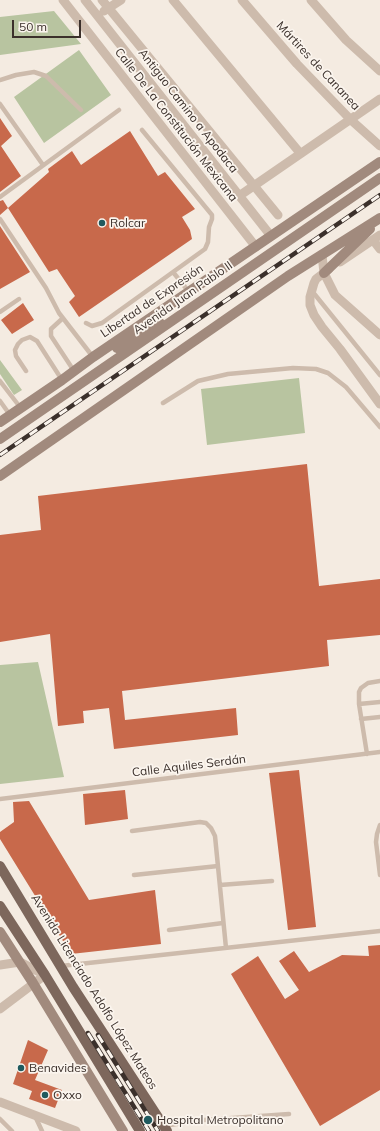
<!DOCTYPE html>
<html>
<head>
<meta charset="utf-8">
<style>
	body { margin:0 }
	#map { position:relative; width:380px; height:1131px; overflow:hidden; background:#f4ebe1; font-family:Mulish,sans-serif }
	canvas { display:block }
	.scale { position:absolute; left:12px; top:20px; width:69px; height:18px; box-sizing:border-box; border:2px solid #3b302b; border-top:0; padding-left:5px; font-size:12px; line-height:14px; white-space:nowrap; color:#3b302b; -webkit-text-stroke:3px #fbf5ee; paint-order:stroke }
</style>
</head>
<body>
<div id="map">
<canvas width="380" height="1131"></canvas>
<div class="scale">50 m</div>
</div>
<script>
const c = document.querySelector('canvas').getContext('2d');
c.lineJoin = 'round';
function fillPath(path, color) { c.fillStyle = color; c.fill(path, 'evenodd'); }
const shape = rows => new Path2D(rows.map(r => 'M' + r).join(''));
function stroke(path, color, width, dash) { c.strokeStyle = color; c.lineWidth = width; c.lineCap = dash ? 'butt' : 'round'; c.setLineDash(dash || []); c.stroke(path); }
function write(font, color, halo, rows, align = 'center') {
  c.font = font + ' Mulish,sans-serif'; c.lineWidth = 3.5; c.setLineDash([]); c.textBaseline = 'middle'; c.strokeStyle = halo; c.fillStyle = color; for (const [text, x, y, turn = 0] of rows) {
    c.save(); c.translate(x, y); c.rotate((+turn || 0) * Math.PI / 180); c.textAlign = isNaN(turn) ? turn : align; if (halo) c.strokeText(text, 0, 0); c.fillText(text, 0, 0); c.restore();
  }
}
fillPath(shape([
	[54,11,81,44,0,55,0,17],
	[79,50,111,95,44,143,14,97],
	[0,360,22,390,14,395,0,374],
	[299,378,305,433,207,445,201,389],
	[38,662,64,777,0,784,0,665]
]), '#b8c4a0');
fillPath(shape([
	[0,118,12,136,1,146,21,176,0,192],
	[130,131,158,176,165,172,195,209,182,217,190,230,192,239,79,317,69,302,75,296,57,269,49,272,8,208,0,215,0,201,3,200,8,208,49,172,48,169,72,151,81,165],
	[0,226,30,272,0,289],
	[23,303,34,320,12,334,1,320],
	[307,464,319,586,380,579,380,635,327,640,329,666,122,691,125,720,236,708,238,735,114,749,109,708,83,711,84,723,58,726,50,634,0,642,0,535,41,530,38,496],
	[299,770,316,927,288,930,269,773],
	[125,790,128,819,85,825,83,794],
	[29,801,89,900,155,890,161,944,71,954,0,839,0,832,14,822,13,802],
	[380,945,380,1090,320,1126,231,974,258,956,285,999,299,990,279,961,294,951,309,972,342,955,369,956,368,946],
	[28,1040,48,1050,35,1080,62,1090,55,1108,29,1099,32,1091,13,1084]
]), '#c8694b');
stroke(shape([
	[0,80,16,75,34,72,46,76,81,110],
	[0,104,43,165],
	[142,130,212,215,212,219,209,227,208,242,205,249,173,272],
	[0,197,119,110],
	[0,219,46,288,59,313,93,357],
	[312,291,380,375],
	[0,312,19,299],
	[63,318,51,329,51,336,74,371],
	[86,323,92,326,102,323,173,272,189,292],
	[26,371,16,356,15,350,18,344,22,340,30,337,37,341,62,380],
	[0,381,20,407],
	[0,401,10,415],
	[163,403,198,381,228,374,293,368,316,369,328,373,346,387,380,427],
	[359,704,380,702],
	[361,719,380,717],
	[367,754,359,704,359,692,361,688,368,683,380,681],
	[0,799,380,752],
	[380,825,377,834,376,842,380,875],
	[132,831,200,822,206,823,211,828,215,836,226,948],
	[134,875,218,866],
	[220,885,272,881],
	[169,930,223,923],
	[61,966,380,931],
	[35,1116,42,1131],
	[0,1119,12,1131],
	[163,1126,204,1120,289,1114]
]), '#cdbbac', 4.5);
stroke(shape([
	[63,0,256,247],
	[85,0,271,236],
	[102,0,278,215],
	[173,0,300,153],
	[242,0,297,64,351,120,380,146],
	[311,0,346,40,380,71],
	[104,11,121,0],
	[239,196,380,99],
	[373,240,380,249],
	[322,255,324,273,335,295,380,335],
	[340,262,380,235],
	[329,269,316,279,314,283,310,297,310,305,314,315,322,327,340,349,380,404],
	[0,965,20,962,45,975,0,1009],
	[0,1102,76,1131]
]), '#cdbbac', 9);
stroke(shape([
	[324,273,370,229],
	[117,348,160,323],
	[0,422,62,380,93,357,380,162],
	[0,439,380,178],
	[0,476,288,276,380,218],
	[0,932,33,983,123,1131]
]), '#a18a7d', 10);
stroke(shape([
	[0,866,73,987,167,1131],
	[0,906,45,975,140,1131]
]), '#7d675c', 10);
const rail = shape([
	[0,455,380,195],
	[88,1033,149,1131],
	[98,1035,158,1131]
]);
stroke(rail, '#3b302b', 4.5);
stroke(rail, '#fbf5ee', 3, [9]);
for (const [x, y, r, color] of [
	[102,223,4,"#1f5a5e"],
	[21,1068,4,"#1f5a5e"],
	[45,1095,4,"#1f5a5e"],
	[148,1120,5,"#1f5a5e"]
]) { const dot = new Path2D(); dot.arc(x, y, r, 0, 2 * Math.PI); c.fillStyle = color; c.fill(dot); stroke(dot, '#fbf5ee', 1.5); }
write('12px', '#3b302b', '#fbf5ee', [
	["Mártires de Cananea",318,66,47],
	["Antiguo Camino a Apodaca",188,111,52],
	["Calle De La Constitución Mexicana",176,125,52],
	["Avenida Juan Pablo II",183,298,-35],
	["Libertad de Expresión",152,301,-34],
	["Calle Aquiles Serdán",189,766,-7],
	["Avenida Licenciado Adolfo López Mateos",94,992,58]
]);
write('12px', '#3b302b', '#fbf5ee', [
	["Rolcar",110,223],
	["Benavides",29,1068],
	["Oxxo",53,1095],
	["Hospital Metropolitano",157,1120]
], 'left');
</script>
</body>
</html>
